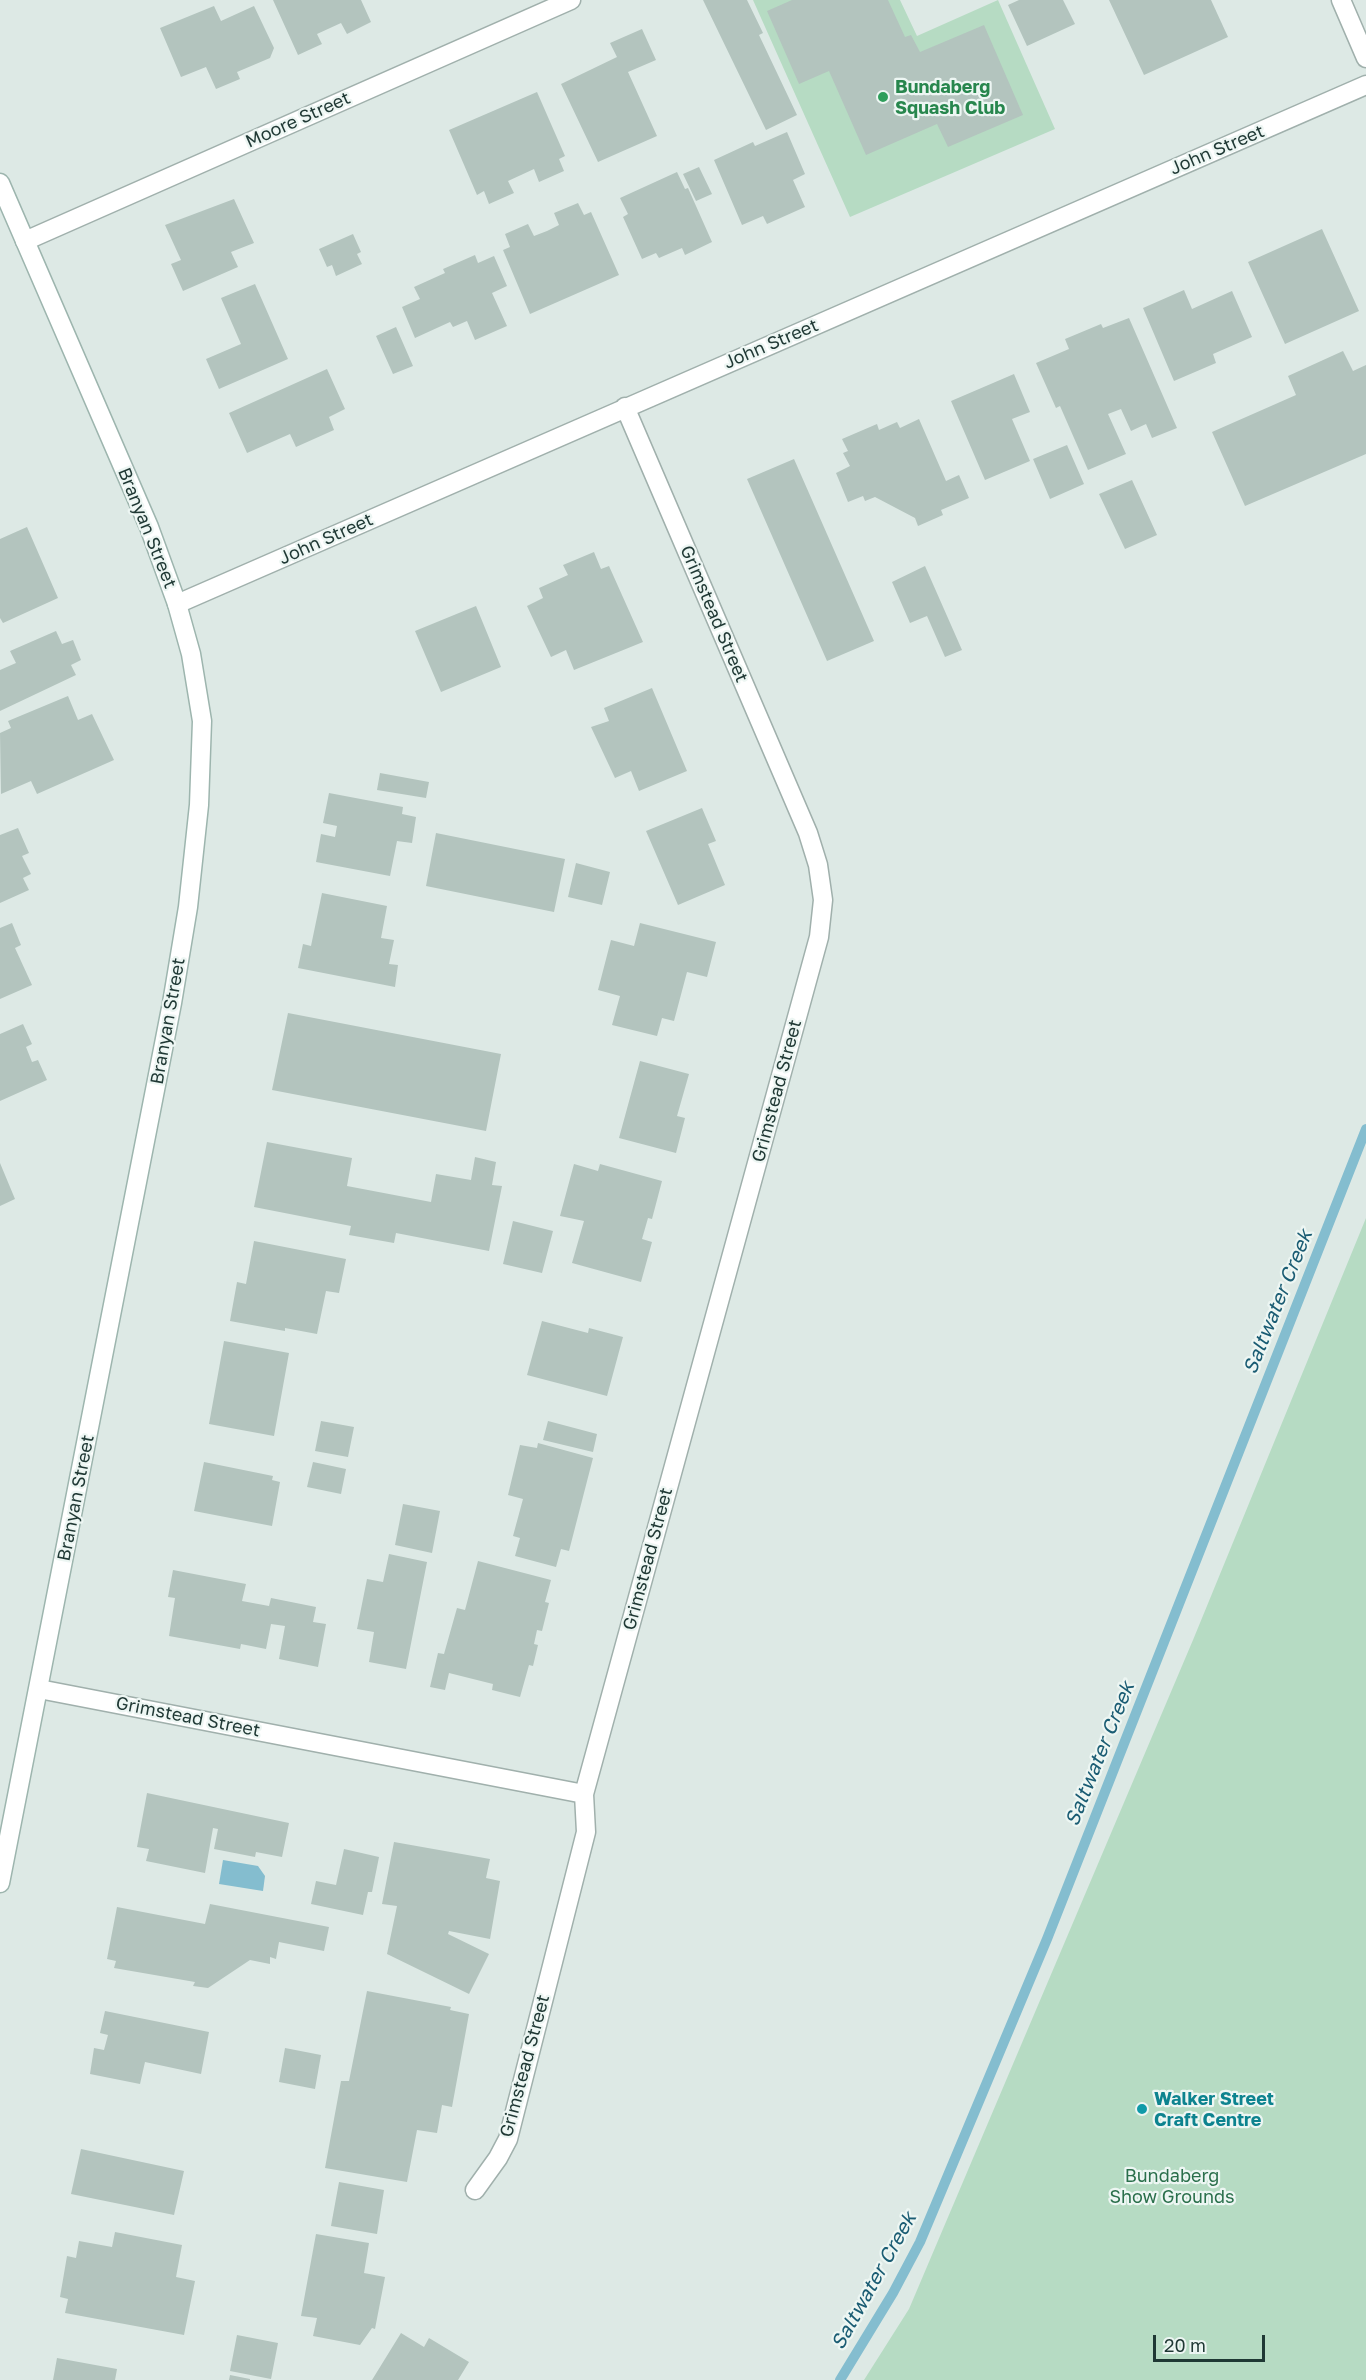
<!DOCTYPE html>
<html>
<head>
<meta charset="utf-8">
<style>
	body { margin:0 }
	#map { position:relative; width:1366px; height:2380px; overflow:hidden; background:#dde9e5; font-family:"Golos Text",sans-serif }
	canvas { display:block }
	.scale { position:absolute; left:1153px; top:2335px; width:112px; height:27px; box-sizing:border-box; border:3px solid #1f3834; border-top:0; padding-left:8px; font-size:18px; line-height:21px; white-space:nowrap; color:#1f3834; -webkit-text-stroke:4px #edf6f3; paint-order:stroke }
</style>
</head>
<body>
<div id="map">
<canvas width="1366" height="2380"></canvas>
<div class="scale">20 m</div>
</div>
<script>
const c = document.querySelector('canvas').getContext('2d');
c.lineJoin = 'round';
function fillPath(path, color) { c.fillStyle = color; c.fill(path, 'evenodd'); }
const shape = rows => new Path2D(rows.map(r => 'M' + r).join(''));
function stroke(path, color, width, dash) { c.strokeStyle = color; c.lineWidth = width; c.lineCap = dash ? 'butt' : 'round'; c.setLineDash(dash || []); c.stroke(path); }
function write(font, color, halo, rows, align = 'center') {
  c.font = font + ' "Golos Text",sans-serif'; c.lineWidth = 4.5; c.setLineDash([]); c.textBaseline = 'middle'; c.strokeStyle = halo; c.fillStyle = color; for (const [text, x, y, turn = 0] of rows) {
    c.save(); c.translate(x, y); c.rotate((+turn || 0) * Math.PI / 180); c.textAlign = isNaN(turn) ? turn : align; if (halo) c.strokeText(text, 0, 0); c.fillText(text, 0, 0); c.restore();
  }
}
fillPath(shape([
	[753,0,900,0,917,36,998,0,1055,129,850,217],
	[1366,1218,1366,2380,864,2380,909,2309,1193,1640]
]), '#b6dbc3');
fillPath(shape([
	[223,1860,258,1866,265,1876,263,1891,219,1884]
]), '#84bdcf');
stroke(shape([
	[840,2380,893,2293,920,2242,1047,1939,1366,1129]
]), '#84bdcf', 10);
fillPath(shape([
	[273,0,361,0,371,22,347,34,341,23,317,34,322,44,298,55],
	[703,0,747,0,763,33,759,35,797,115,766,130],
	[792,0,888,0,905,37,911,35,920,52,984,25,1023,115,948,147,937,124,866,155,829,71,799,84,767,11],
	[1019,0,1063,0,1075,24,1027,46,1008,5],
	[1109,0,1211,0,1228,37,1144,75],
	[214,6,221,21,254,6,274,48,270,58,237,72,240,79,216,89,206,67,181,77,160,28],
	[642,29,656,60,628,72,657,136,598,162,561,84,617,57,610,43],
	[537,92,565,156,559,159,564,171,539,182,534,169,508,181,514,193,489,204,484,191,477,195,449,130],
	[787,132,805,174,793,180,805,207,767,224,763,216,742,225,714,160,753,142,755,146],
	[699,167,712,194,696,201,683,174],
	[677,172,685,189,688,188,712,242,685,255,682,248,659,258,656,253,642,259,623,217,628,214,620,198],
	[234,199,254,243,231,252,238,267,183,291,171,264,181,260,165,225],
	[578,203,584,215,591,212,619,275,530,314,503,250,510,247,505,234,528,224,534,236,547,231,559,225,554,213],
	[1322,229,1359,311,1285,344,1248,262],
	[353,234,361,252,357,254,362,264,336,276,332,265,327,267,319,249],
	[475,255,478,263,494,256,507,286,492,293,507,326,475,340,467,321,453,327,450,322,415,338,402,307,420,299,414,287,445,273,443,269],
	[255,284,288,359,219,389,206,359,241,344,221,298],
	[1184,290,1192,309,1232,291,1252,337,1213,354,1216,363,1174,381,1143,308],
	[1129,318,1177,428,1152,438,1146,424,1131,431,1121,409,1108,414,1126,454,1088,470,1060,406,1056,408,1036,363,1069,349,1065,339,1101,324,1103,328],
	[396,327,413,366,393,374,376,336],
	[1343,351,1353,371,1366,365,1366,454,1245,506,1212,432,1296,395,1288,376],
	[327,369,345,409,329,417,334,430,296,447,290,434,247,453,229,413],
	[1014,374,1030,412,1012,419,1030,461,985,480,951,401],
	[919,419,946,481,959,475,969,498,941,510,943,515,918,526,915,518,875,497,865,501,863,496,848,502,836,473,850,466,843,453,848,451,842,439,877,424,879,430,897,422,900,428],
	[1067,445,1084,484,1050,499,1033,459],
	[794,459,874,641,827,661,747,479],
	[1132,480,1157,535,1125,549,1099,494],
	[27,527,58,598,3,623,0,618,0,539],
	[594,552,601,569,609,566,643,642,574,670,566,650,551,657,527,606,543,598,539,588,568,575,563,565],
	[925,566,962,650,945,657,927,616,910,623,892,582],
	[476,606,501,667,441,692,415,631],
	[56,631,62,644,73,640,81,660,71,665,76,675,0,711,0,670,16,663,10,651],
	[652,688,687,771,639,791,631,771,615,778,591,727,609,721,604,708],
	[68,696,78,720,92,714,114,760,37,794,31,781,1,794,0,733,11,728,8,721],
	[380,773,429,782,426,798,377,790],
	[329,793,403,807,402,814,416,817,412,843,397,841,390,876,316,862,321,834,335,837,337,826,323,823],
	[702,808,716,841,708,844,725,885,678,905,646,831],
	[18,828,29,853,22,856,31,874,23,878,29,890,0,903,0,835],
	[436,833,565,859,554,912,426,886],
	[576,863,610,872,602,905,568,897],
	[322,893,387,906,381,938,394,940,389,964,398,965,395,987,298,968,303,944,311,946],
	[12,923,21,945,15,948,32,985,0,999,0,928],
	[640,923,716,942,707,977,687,972,674,1021,662,1018,657,1036,612,1025,620,996,598,990,611,940,634,946],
	[288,1013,501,1054,486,1131,272,1090],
	[23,1024,32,1044,26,1047,32,1062,38,1060,47,1080,0,1101,0,1034],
	[640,1061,689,1074,677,1116,685,1118,676,1153,619,1138],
	[267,1142,352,1158,347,1186,431,1202,436,1174,471,1180,475,1157,496,1162,492,1185,502,1186,489,1251,396,1233,394,1243,349,1235,351,1226,254,1207],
	[0,1163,15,1199,0,1206],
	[574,1164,598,1171,600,1164,662,1181,652,1219,648,1218,642,1239,652,1242,641,1282,572,1263,584,1221,560,1216],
	[513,1221,553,1231,542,1273,503,1264],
	[254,1241,346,1259,339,1293,326,1291,317,1334,285,1328,285,1331,230,1321,237,1282,246,1284],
	[542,1321,588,1333,589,1328,623,1337,607,1396,527,1375],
	[224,1341,289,1353,274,1436,209,1424],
	[321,1421,354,1427,348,1457,315,1451],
	[548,1421,597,1434,593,1452,543,1440],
	[538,1443,593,1458,569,1551,561,1549,556,1567,515,1556,520,1538,513,1536,523,1499,508,1495,520,1445,537,1448],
	[204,1462,273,1476,272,1480,280,1482,272,1526,194,1511],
	[313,1462,346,1469,341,1494,307,1487],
	[403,1504,440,1511,432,1553,395,1545],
	[389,1554,427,1562,406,1669,369,1662,374,1632,357,1629,367,1579,383,1582],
	[478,1561,551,1580,545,1602,549,1603,542,1631,537,1630,534,1644,538,1645,533,1666,529,1665,520,1697,492,1690,493,1684,449,1673,445,1690,430,1687,438,1653,444,1654,457,1608,465,1610],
	[173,1570,246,1584,242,1601,269,1606,271,1598,316,1607,313,1622,326,1624,318,1667,279,1659,285,1626,271,1624,266,1649,241,1644,240,1649,169,1636,175,1598,168,1597],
	[147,1793,289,1823,282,1857,256,1852,255,1857,214,1849,218,1829,213,1828,205,1873,146,1861,149,1849,137,1847],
	[394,1842,490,1859,486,1878,500,1881,490,1939,449,1931,448,1934,489,1954,469,1994,387,1954,397,1906,382,1904],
	[344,1849,379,1857,372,1892,368,1892,363,1915,311,1904,316,1881,336,1885],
	[210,1904,329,1927,324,1951,279,1942,276,1959,270,1957,270,1964,250,1960,208,1988,193,1986,195,1982,114,1968,116,1961,107,1959,117,1907,205,1924],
	[367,1991,451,2007,450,2010,469,2014,452,2107,442,2105,437,2133,417,2130,407,2182,325,2168,341,2081,349,2081],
	[105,2011,209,2032,201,2074,145,2062,140,2084,90,2074,94,2048,104,2050,108,2035,100,2033],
	[285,2048,321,2055,315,2089,279,2082],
	[81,2149,184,2171,174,2215,71,2194],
	[339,2182,384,2190,377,2234,331,2226],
	[115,2232,182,2245,176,2277,195,2281,184,2335,65,2313,68,2299,60,2297,67,2256,76,2258,79,2241,112,2247],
	[316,2234,369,2243,364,2273,385,2277,375,2329,372,2328,360,2345,313,2336,317,2318,301,2316],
	[401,2333,424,2347,429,2338,469,2362,458,2380,372,2380],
	[237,2335,278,2343,271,2379,230,2371],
	[57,2358,117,2369,115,2380,53,2380],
	[230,2375,250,2379,250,2380,229,2380]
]), '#b3c4be');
const street = shape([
	[1341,0,1366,58],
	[25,241,571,0],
	[177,604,1366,85],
	[39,1689,584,1794],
	[475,2190,498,2158,508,2139,586,1832,584,1794,819,937,823,900,818,865,808,833,625,407]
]);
const secondary = shape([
	[0,183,149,527,177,604,191,654,202,721,199,805,188,907,172,1003,0,1883]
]);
stroke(street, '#a0b0ac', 21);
stroke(secondary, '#9db5ae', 21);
stroke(street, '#fff', 18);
stroke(secondary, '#fff', 18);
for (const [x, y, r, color] of [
	[883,97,6,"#2e9e5b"],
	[1142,2109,6,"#0f9aa8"]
]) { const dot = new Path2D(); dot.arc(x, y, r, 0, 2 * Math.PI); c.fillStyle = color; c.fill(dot); stroke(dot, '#edf6f3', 2); }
write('bold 18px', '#27864d', '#edf6f3', [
	["Bundaberg",895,87],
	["Squash Club",895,108]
], 'left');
write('18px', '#1f3834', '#edf6f3', [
	["Moore Street",298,120,-24],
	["John Street",1217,150,-23],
	["John Street",771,344,-23],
	["Branyan Street",147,528,68],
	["John Street",326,539,-24],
	["Grimstead Street",714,614,67],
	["Branyan Street",168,1021,-80],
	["Grimstead Street",777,1091,-75],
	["Branyan Street",76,1498,-79],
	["Grimstead Street",648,1559,-75],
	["Grimstead Street",188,1717,11],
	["Grimstead Street",525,2066,-75]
]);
write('bold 18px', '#0d838f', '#edf6f3', [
	["Walker Street",1154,2099],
	["Craft Centre",1154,2120]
], 'left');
write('18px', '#2a6f4b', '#edf6f3', [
	["Bundaberg",1172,2176],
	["Show Grounds",1172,2197]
]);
write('italic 20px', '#1a5c73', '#edf6f3', [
	["Saltwater Creek",1278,1302,-68],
	["Saltwater Creek",1100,1754,-68],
	["Saltwater Creek",874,2281,-61]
]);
</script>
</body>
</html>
